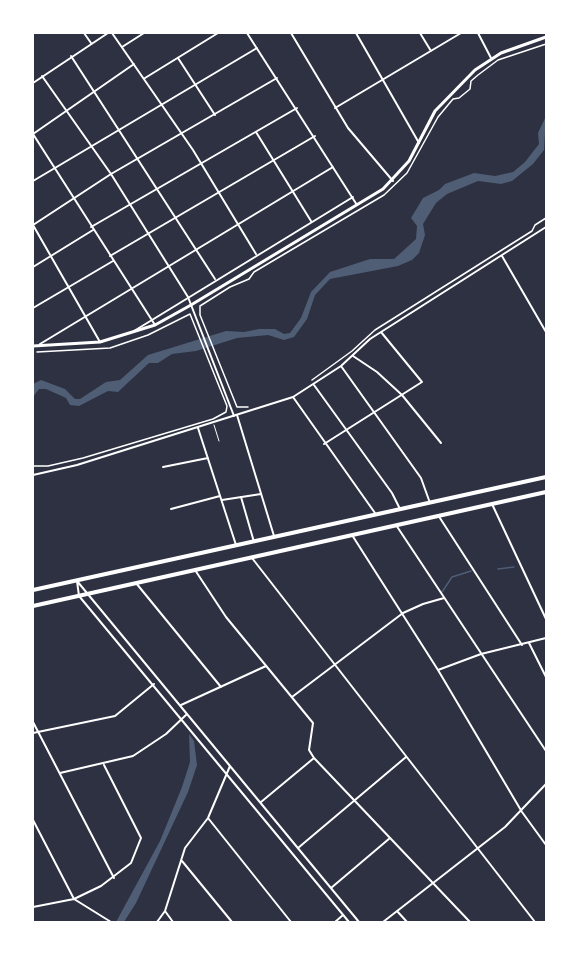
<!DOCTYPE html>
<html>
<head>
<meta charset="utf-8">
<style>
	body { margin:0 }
	#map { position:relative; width:579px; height:955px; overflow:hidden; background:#2d3142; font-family:Helvetica,sans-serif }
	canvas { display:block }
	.frame { position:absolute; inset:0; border:34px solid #fff; pointer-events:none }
</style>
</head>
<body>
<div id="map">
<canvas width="579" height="955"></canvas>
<div class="frame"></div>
</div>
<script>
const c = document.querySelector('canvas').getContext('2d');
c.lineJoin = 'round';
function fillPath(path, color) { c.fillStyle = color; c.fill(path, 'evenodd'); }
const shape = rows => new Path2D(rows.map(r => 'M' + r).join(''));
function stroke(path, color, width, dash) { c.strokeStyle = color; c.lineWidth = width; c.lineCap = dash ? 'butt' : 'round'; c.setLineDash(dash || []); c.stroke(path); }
fillPath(shape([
	[546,116,544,150,533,164,512,181,501,184,478,181,447,194,436,203,423,224,425,235,419,253,412,260,398,266,330,279,315,295,307,319,294,337,284,340,268,335,237,338,196,351,172,354,158,363,149,363,118,392,108,391,79,406,70,405,66,398,46,389,39,389,33,397,33,384,41,380,65,389,75,399,80,399,106,382,120,380,148,355,226,331,244,332,259,329,275,329,284,334,290,333,301,318,311,292,330,272,370,259,394,259,416,239,417,226,411,218,423,198,439,190,445,184,474,173,495,176,513,172,525,162,539,144,538,133],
	[189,734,194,741,197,765,188,792,136,903,124,922,116,922,160,841,182,787,190,762]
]), '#4f5d75');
stroke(shape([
	[498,569,514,567],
	[442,592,452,577,471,571]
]), '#4f5d75', 1.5);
stroke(shape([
	[214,425,219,441]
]), '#fff', 1);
stroke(shape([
	[312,380,352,351,375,330,532,231,535,225,546,218],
	[248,407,237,407,200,315,200,306,230,287,249,279,254,272,384,195,407,173,438,117,453,99,459,98,470,89,471,81,478,75,498,60,546,44],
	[33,466,48,466,83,458,213,419,226,412,227,406,190,314,148,335,110,348,37,352]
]), '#fff', 1.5);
stroke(shape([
	[84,33,91,43],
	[112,33,193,150,256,254],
	[247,33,357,205],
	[291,33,348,128,393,181],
	[356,33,419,143],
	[420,33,431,51],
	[478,33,491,58],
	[122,47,144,33],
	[71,56,215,279],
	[178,58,215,115],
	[42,76,111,174,188,297,234,416],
	[145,78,218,33],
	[33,83,108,33],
	[335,108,461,33],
	[256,132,311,221],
	[33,134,155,325],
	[33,134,134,64],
	[33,181,257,48],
	[33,225,111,174,277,78],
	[33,225,100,342],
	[91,227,297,108],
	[110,256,315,136],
	[502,256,546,332],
	[33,267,93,230],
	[33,308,113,261],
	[134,331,353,197],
	[40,344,333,167],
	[353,356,377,372,402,395,441,443],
	[341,366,421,478,430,503],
	[314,385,392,493,400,509],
	[293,397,375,513],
	[237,415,274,536],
	[198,428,236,545],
	[324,444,422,382,381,332],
	[163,467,208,458],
	[33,475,77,465,293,397,341,366,370,339,546,227],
	[241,497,254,542],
	[222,500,261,494],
	[492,504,546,619],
	[171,509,220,496],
	[438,515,522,645],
	[396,525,546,751],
	[352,535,438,670,522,812,546,845],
	[252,558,535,922],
	[195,570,226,617,313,723,309,750,314,758,470,922],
	[77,581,359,922],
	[77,581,79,596,349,922],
	[136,583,221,687],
	[529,643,546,677],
	[438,670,481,654,546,638],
	[292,697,403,613,423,604,444,598],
	[181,705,266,666],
	[33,722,114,878],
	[33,733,115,716,154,684],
	[60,773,133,756,166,734,187,714],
	[261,802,314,758],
	[208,818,291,922],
	[33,820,74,899,111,922],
	[298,848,406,757],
	[182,861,232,922],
	[331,888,390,838],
	[33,907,74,899,101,886,131,863,141,838,104,765],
	[165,911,173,922],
	[397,911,407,922],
	[157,922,165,911,185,848,208,818,230,766],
	[335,922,343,915],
	[383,922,505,827,546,784]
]), '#fff', 2);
stroke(shape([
	[33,346,100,342,155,325,191,305,383,189,409,161,435,111,475,70,501,53,546,37]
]), '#fff', 3);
stroke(shape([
	[33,590,546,477],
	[33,606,546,492]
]), '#fff', 4);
</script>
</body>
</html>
